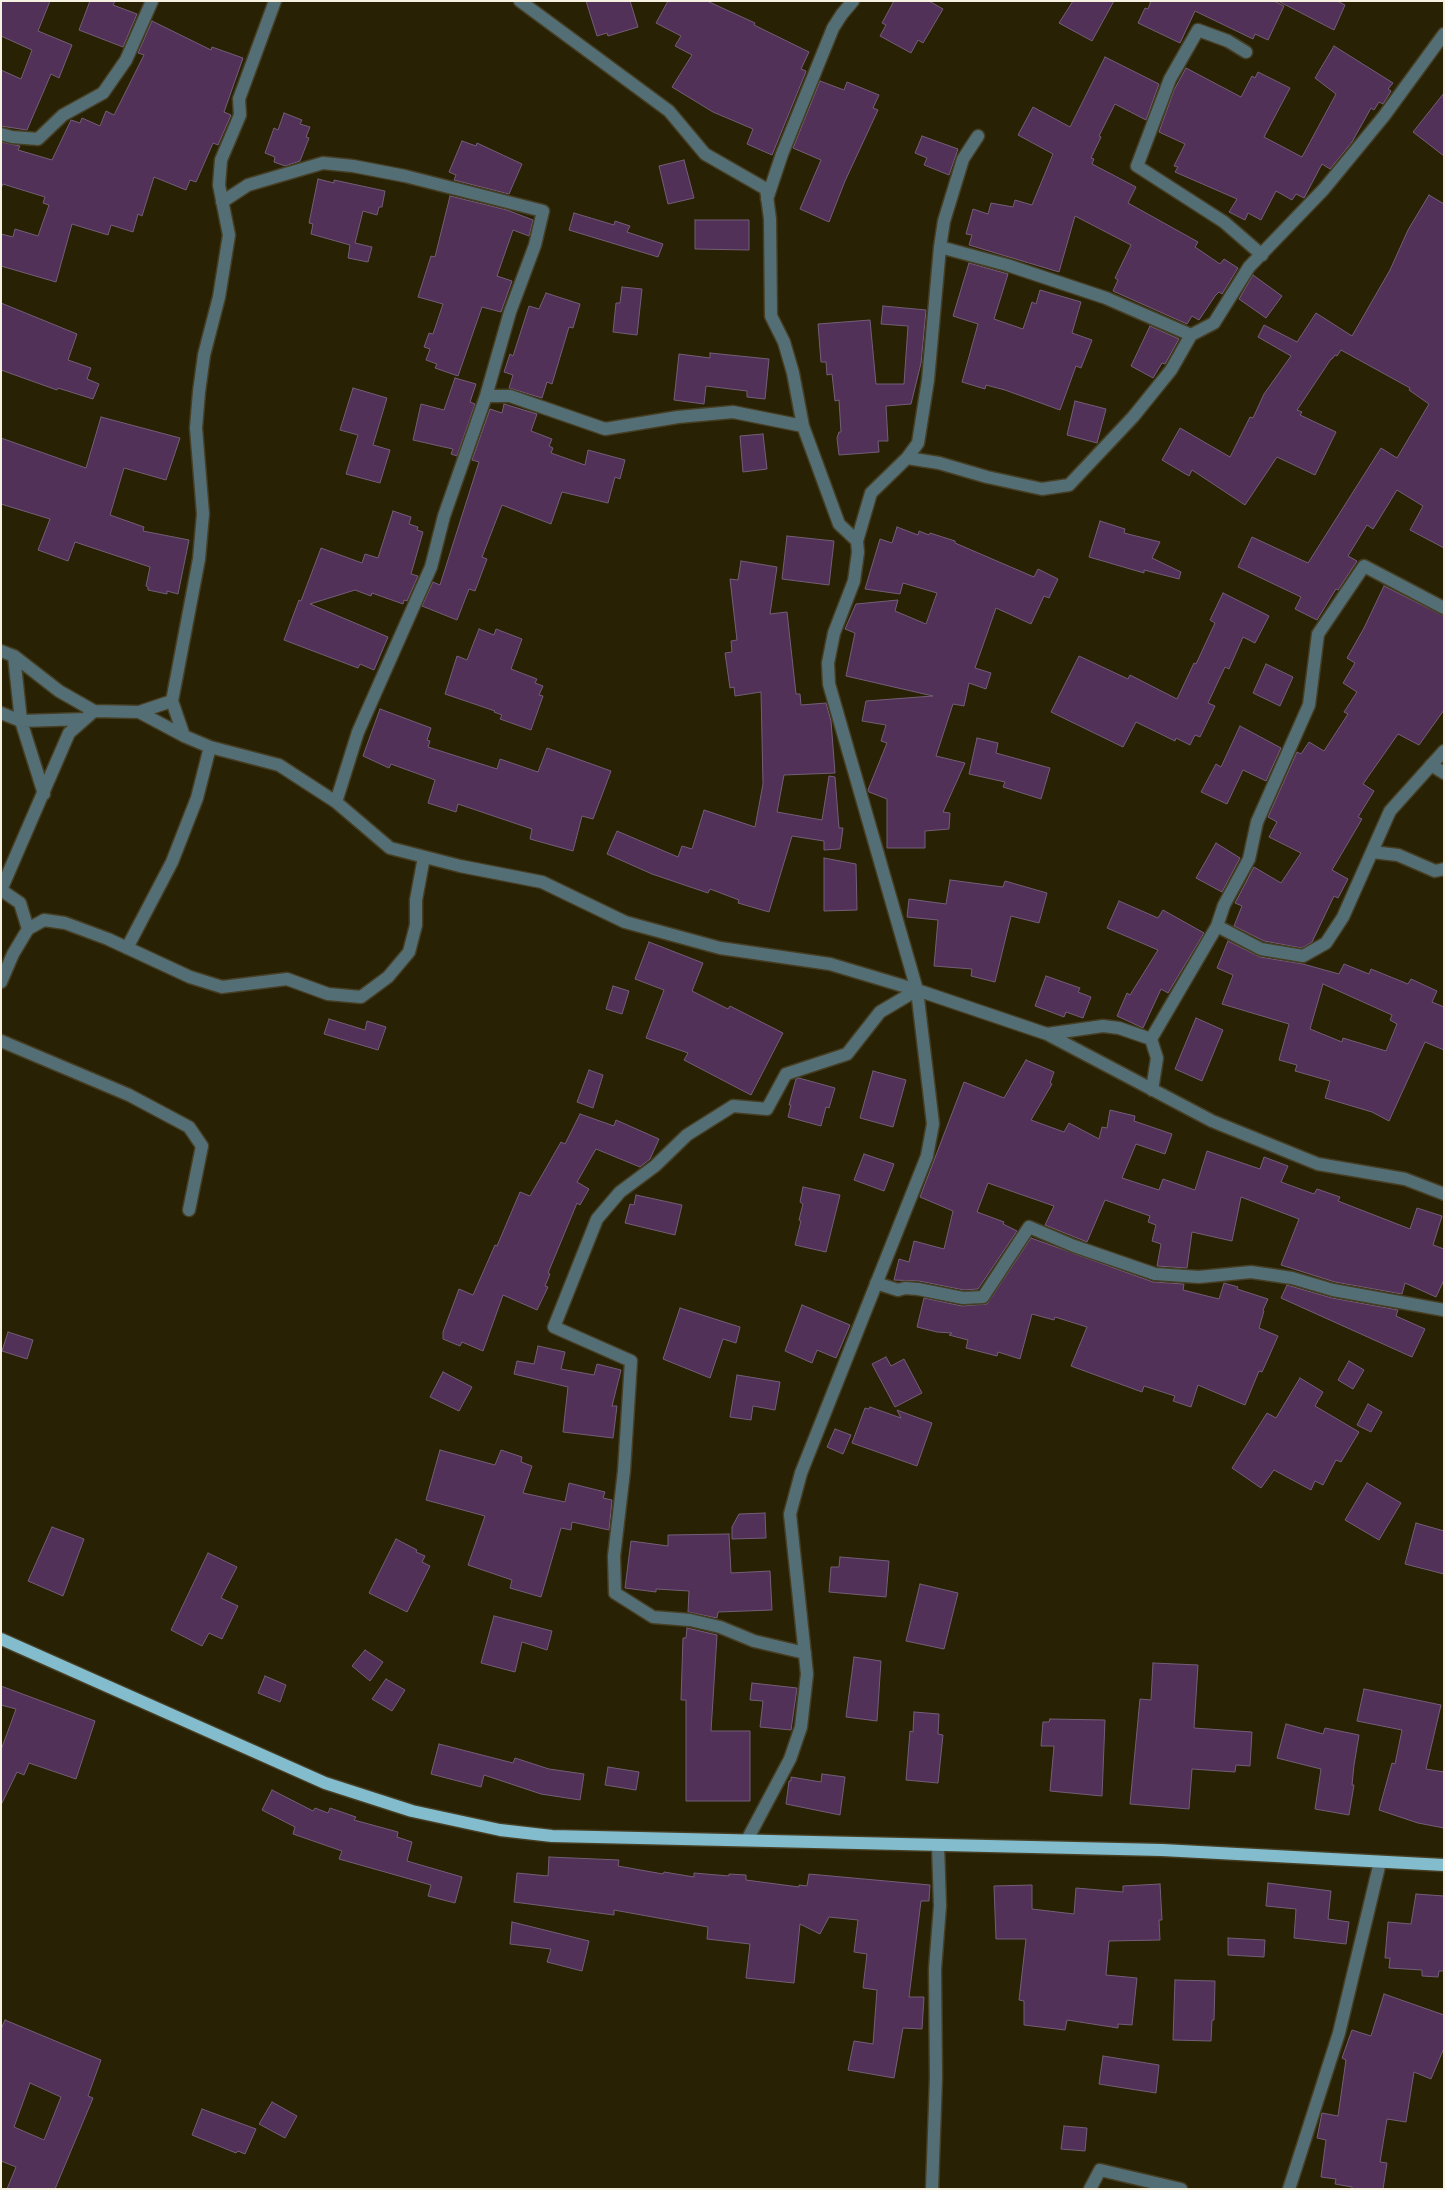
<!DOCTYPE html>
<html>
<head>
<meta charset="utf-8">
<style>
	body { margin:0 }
	#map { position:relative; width:1445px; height:2190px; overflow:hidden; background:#292104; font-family:Poppins,sans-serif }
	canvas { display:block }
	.frame { position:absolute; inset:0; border:2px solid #f5f0df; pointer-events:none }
</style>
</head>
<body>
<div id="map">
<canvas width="1445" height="2190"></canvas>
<div class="frame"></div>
</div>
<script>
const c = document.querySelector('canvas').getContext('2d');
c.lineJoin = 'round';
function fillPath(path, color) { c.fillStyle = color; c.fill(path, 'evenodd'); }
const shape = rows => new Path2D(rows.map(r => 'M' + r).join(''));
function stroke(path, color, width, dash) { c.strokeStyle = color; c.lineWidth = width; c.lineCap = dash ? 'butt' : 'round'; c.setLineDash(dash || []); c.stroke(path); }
const building = shape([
	[1,1,50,1,38,31,72,45,59,78,51,74,27,130,1,126,1,70,21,79,32,50,1,36,1,1],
	[90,1,115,1,113,5,137,14,123,47,79,30,90,1],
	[586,1,630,1,638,27,608,36,607,33,597,36,586,1],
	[668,1,707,1,755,23,754,25,809,52,801,69,806,71,805,74,772,155,747,144,753,129,713,112,672,87,692,55,675,46,681,36,656,23,668,1],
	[894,1,929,1,943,9,923,43,918,40,911,53,880,36,886,25,882,23,894,1],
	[1073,1,1114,1,1092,41,1059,23,1073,1],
	[1151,1,1274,1,1284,6,1268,40,1255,34,1253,39,1195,11,1180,43,1138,23,1145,8,1148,9,1151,1],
	[1278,1,1337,1,1345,5,1334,30,1278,1],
	[152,21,211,50,212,47,243,58,224,112,231,115,218,145,213,143,196,182,190,180,186,190,154,177,142,216,138,214,133,232,111,225,108,235,72,224,56,282,1,266,1,234,13,237,15,229,38,236,49,205,43,203,45,197,3,184,1,188,1,142,20,146,18,150,52,160,71,120,80,123,82,118,100,126,106,111,114,115,144,55,138,53,152,21],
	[1334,46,1393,83,1388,89,1391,91,1383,104,1379,102,1374,110,1371,108,1352,142,1330,169,1322,164,1304,198,1296,194,1292,200,1276,191,1261,220,1248,213,1245,220,1229,212,1237,199,1175,172,1178,167,1174,166,1185,144,1159,132,1174,90,1186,68,1241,97,1252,76,1255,78,1258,72,1290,88,1264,137,1302,157,1336,94,1315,78,1334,46],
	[1105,57,1159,84,1146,120,1115,104,1099,136,1101,137,1091,158,1094,159,1092,164,1136,187,1128,203,1198,242,1195,247,1220,264,1224,259,1238,268,1222,294,1219,292,1215,296,1199,320,1192,316,1187,324,1113,291,1118,280,1115,278,1131,245,1075,216,1059,272,969,245,972,235,966,234,973,209,988,214,991,203,1013,207,1015,200,1032,205,1053,154,1018,135,1033,107,1070,127,1105,57],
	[820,81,844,90,847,82,879,95,873,108,878,110,845,181,829,222,800,209,821,160,793,148,820,81],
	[1444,93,1444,156,1413,132,1444,93],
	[284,113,302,120,300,124,310,127,306,137,309,138,300,161,285,166,274,162,275,157,265,153,274,128,278,130,284,113],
	[922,136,958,149,949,175,924,165,927,158,915,153,922,136],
	[462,141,476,146,477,143,522,164,509,194,454,180,456,175,449,172,462,141],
	[684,160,694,198,668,204,659,166,684,160],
	[318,179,334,183,334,180,385,191,382,207,379,207,377,215,363,211,355,243,372,247,368,262,348,258,350,245,311,234,313,224,309,223,318,179],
	[1429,195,1444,204,1444,548,1410,530,1423,506,1397,490,1373,529,1367,525,1348,556,1357,561,1338,590,1336,589,1317,620,1295,609,1301,597,1238,567,1252,537,1308,563,1381,448,1397,458,1429,404,1409,390,1410,388,1341,350,1337,356,1335,355,1332,359,1331,359,1297,410,1302,412,1300,415,1336,432,1315,475,1277,457,1245,505,1192,470,1189,476,1162,460,1180,428,1230,457,1250,417,1253,418,1264,394,1291,356,1258,337,1264,325,1297,342,1316,313,1352,336,1390,270,1408,230,1429,195],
	[450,196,507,210,533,220,529,236,513,230,497,276,512,281,501,312,482,307,458,376,435,368,437,364,426,360,430,349,424,347,429,333,433,334,443,304,418,297,431,256,435,257,450,196],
	[574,213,614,225,615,221,630,226,627,232,663,244,658,257,569,230,574,213],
	[695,220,749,220,749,250,695,249,695,220],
	[969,263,1008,274,994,319,1023,329,1032,302,1036,304,1040,290,1081,302,1072,333,1092,340,1081,368,1076,366,1060,410,1005,390,986,385,985,389,962,382,978,324,953,316,969,263],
	[1253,275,1282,296,1266,318,1239,299,1253,275],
	[622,287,642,289,637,335,613,332,616,303,620,303,622,287],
	[546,293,580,304,573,328,569,327,552,384,547,382,542,398,509,388,513,375,504,372,510,354,513,356,529,306,539,309,546,293],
	[1,303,77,334,68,360,91,368,87,379,99,384,93,399,58,388,57,390,1,370,1,303],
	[883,306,926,310,921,363,911,404,886,406,888,441,878,441,879,452,839,455,837,438,839,432,841,432,839,400,835,401,832,374,827,375,826,362,821,362,818,324,870,320,876,384,904,384,908,326,881,324,883,306],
	[1150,326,1179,339,1165,364,1162,363,1153,378,1131,366,1150,326],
	[710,353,769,359,765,399,747,397,747,391,706,386,704,404,674,400,679,354,710,358,710,353],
	[455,378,476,384,470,402,475,404,457,456,451,454,453,449,413,440,421,404,444,410,455,378],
	[353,388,387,398,373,445,390,450,380,483,346,474,358,435,340,430,353,388],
	[1075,401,1106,409,1097,443,1067,435,1075,401],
	[504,404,537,414,531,431,552,439,549,446,553,448,551,453,585,465,588,450,625,460,620,479,615,477,608,503,562,492,551,524,502,505,482,557,487,559,475,591,469,589,457,620,422,606,433,582,440,585,479,462,472,460,490,409,502,413,504,404],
	[101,417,180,438,166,480,124,468,110,515,144,527,143,531,189,540,178,594,167,591,167,594,148,590,148,587,146,586,150,567,75,542,68,561,38,550,50,519,1,504,1,438,86,468,101,417],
	[763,434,767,469,743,472,740,436,763,434],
	[393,511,411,517,409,524,418,527,417,530,423,532,411,574,418,576,407,601,404,600,403,604,372,593,371,596,355,590,310,604,388,637,374,670,360,664,358,668,284,640,299,600,301,601,321,548,362,563,365,554,378,558,393,511],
	[1100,521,1125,529,1124,533,1160,542,1152,558,1181,572,1179,579,1144,570,1144,573,1089,557,1100,521],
	[897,527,918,535,919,531,929,535,930,533,955,541,955,543,1034,577,1038,569,1058,579,1049,598,1044,596,1031,624,996,608,975,668,991,673,986,689,969,683,964,706,953,704,936,756,965,763,943,812,950,813,949,829,925,831,925,848,887,848,887,799,869,792,868,790,887,743,881,741,886,725,862,721,866,701,933,696,846,676,855,633,845,629,856,604,898,600,895,611,926,624,937,593,903,583,900,594,865,589,880,539,892,543,897,527],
	[787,536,834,541,829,585,782,579,787,536],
	[741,561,777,567,770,614,787,612,796,694,800,694,801,705,826,703,831,721,835,773,784,775,777,812,822,820,829,776,835,777,839,828,843,828,840,849,824,850,824,841,792,836,769,912,738,903,739,900,710,889,708,893,652,874,607,854,617,831,678,857,682,846,692,849,704,810,755,827,763,784,761,692,735,696,734,687,730,688,725,653,732,652,731,641,737,640,730,579,738,580,741,561],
	[1384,586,1444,616,1444,710,1419,745,1398,734,1363,784,1374,791,1358,817,1362,819,1332,870,1348,879,1338,898,1334,896,1312,942,1302,948,1264,941,1234,926,1242,906,1235,903,1254,867,1281,883,1301,853,1269,837,1277,822,1268,817,1297,752,1301,754,1309,742,1324,751,1348,714,1344,712,1357,692,1343,683,1355,663,1347,658,1364,628,1384,586],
	[1223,593,1269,616,1255,643,1243,637,1229,669,1225,667,1208,703,1215,706,1200,737,1195,735,1190,745,1176,738,1175,741,1136,722,1123,747,1051,712,1079,656,1128,679,1130,675,1177,699,1194,663,1196,664,1215,623,1210,620,1223,593],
	[479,629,494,635,496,629,522,639,511,669,537,679,535,683,543,686,539,695,543,696,531,730,500,719,502,715,494,712,495,711,445,694,457,656,467,660,479,629],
	[1266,664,1293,677,1280,706,1253,693,1266,664],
	[380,709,431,728,427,740,430,741,428,747,497,769,500,759,538,772,547,748,611,771,593,819,582,816,573,851,530,839,532,829,458,804,456,812,428,803,435,780,391,764,389,768,363,756,380,709],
	[1240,726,1281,748,1266,781,1243,770,1227,804,1201,792,1216,764,1221,767,1240,726],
	[977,738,998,743,996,753,1050,768,1041,799,1003,787,1005,782,969,774,977,738],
	[1216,843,1240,858,1222,892,1196,878,1216,843],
	[824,858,856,864,857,910,824,911,824,858],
	[950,880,1003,887,1005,881,1047,893,1039,923,1011,916,995,982,971,976,972,969,934,966,938,920,907,917,909,899,946,904,950,880],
	[1119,901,1158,918,1163,910,1204,933,1168,993,1161,989,1143,1028,1117,1016,1127,993,1130,995,1158,950,1107,928,1119,901],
	[1228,941,1260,957,1303,964,1339,974,1344,964,1369,974,1371,969,1408,984,1411,979,1437,991,1432,1002,1444,1007,1444,1050,1425,1042,1389,1121,1372,1112,1325,1098,1330,1081,1295,1071,1297,1065,1279,1060,1289,1024,1222,1004,1233,975,1217,968,1228,941],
	[1323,984,1392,1015,1390,1020,1397,1024,1386,1051,1343,1038,1342,1042,1310,1029,1323,984],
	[649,942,703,963,692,991,728,1009,730,1006,783,1033,751,1095,684,1060,688,1053,646,1038,664,990,635,979,649,942],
	[1046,976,1080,988,1078,992,1091,997,1083,1018,1066,1012,1064,1017,1035,1006,1046,976],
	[613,986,629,991,622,1014,606,1009,613,986],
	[1196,1018,1223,1030,1202,1081,1175,1069,1196,1018],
	[329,1019,365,1030,367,1021,386,1027,378,1050,324,1034,329,1019],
	[1026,1060,1054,1072,1050,1083,1052,1084,1031,1120,1064,1132,1069,1123,1099,1139,1102,1127,1107,1128,1110,1110,1135,1116,1134,1121,1172,1134,1165,1154,1136,1144,1122,1178,1159,1190,1163,1179,1195,1190,1207,1151,1260,1169,1264,1157,1288,1166,1281,1182,1314,1194,1317,1189,1340,1197,1338,1201,1410,1229,1417,1208,1442,1216,1433,1245,1444,1249,1444,1280,1436,1297,1405,1283,1402,1294,1335,1282,1281,1265,1299,1219,1241,1197,1232,1241,1192,1232,1187,1268,1157,1266,1161,1244,1152,1241,1156,1225,1148,1222,1150,1216,1105,1200,1087,1242,1045,1225,1054,1206,988,1183,977,1212,1004,1222,1003,1224,1017,1231,978,1289,964,1290,919,1281,894,1280,899,1259,909,1262,914,1241,944,1249,953,1211,920,1197,964,1082,1004,1098,1026,1060],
	[589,1070,603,1075,593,1108,577,1102,589,1070],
	[873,1071,906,1080,893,1127,860,1118,873,1071],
	[799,1078,835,1088,829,1108,826,1107,821,1126,788,1117,791,1105,789,1105,796,1079,799,1078],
	[580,1114,614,1126,616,1120,659,1139,650,1159,640,1167,596,1149,577,1182,589,1189,580,1205,577,1203,548,1273,550,1274,545,1286,548,1287,537,1310,503,1295,483,1351,462,1342,460,1346,443,1339,443,1332,459,1289,473,1295,495,1245,497,1246,520,1192,530,1196,561,1142,565,1144,580,1114],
	[864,1154,894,1164,884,1191,854,1180,864,1154],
	[803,1187,840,1195,826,1252,795,1245,801,1221,799,1220,803,1204,800,1202,803,1187],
	[636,1195,682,1205,675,1235,625,1223,630,1204,634,1205,636,1195],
	[1031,1238,1153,1282,1184,1284,1183,1290,1219,1299,1224,1283,1238,1287,1237,1289,1268,1299,1263,1310,1264,1311,1259,1328,1278,1336,1262,1372,1259,1371,1245,1405,1198,1385,1191,1407,1173,1401,1175,1396,1144,1386,1142,1392,1071,1366,1087,1327,1055,1317,1054,1320,1032,1314,1020,1359,998,1352,997,1356,966,1348,968,1340,949,1335,952,1333,937,1332,917,1327,924,1298,962,1306,987,1304,1031,1238],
	[1287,1285,1332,1298,1398,1310,1396,1316,1425,1329,1412,1357,1281,1298,1287,1285],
	[802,1305,850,1325,836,1358,817,1350,812,1363,785,1351,802,1305],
	[680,1308,740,1327,736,1343,723,1339,710,1378,663,1359,680,1308],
	[8,1332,33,1340,27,1359,2,1351,8,1332],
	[538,1346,565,1352,561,1369,594,1375,597,1364,621,1370,612,1406,617,1406,613,1438,563,1432,568,1387,514,1374,517,1361,534,1364,538,1346],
	[886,1357,891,1366,904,1359,922,1393,895,1407,872,1364,886,1357],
	[1349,1361,1364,1370,1353,1389,1338,1380,1349,1361],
	[443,1372,472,1387,459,1411,430,1397,443,1372],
	[737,1375,780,1382,775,1410,753,1406,751,1420,730,1417,737,1375],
	[1300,1378,1323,1392,1315,1406,1359,1432,1341,1462,1336,1460,1323,1485,1315,1481,1311,1490,1274,1470,1261,1488,1232,1468,1267,1413,1276,1418,1300,1378],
	[1368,1404,1382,1412,1371,1432,1357,1425,1368,1404],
	[870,1407,901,1418,897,1410,932,1423,917,1466,852,1443,865,1408,869,1409,870,1407],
	[835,1429,851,1435,843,1454,827,1447,835,1429],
	[440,1450,495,1465,501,1450,522,1457,521,1462,532,1466,523,1493,565,1502,569,1483,605,1492,603,1498,612,1500,609,1530,572,1522,571,1530,561,1528,541,1597,510,1588,512,1580,468,1565,485,1516,426,1500,440,1450],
	[1367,1483,1401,1503,1379,1540,1345,1520,1367,1483],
	[765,1513,766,1538,732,1539,732,1527,739,1514,765,1513],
	[1416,1523,1444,1531,1444,1574,1405,1564,1416,1523],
	[52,1527,84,1539,63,1596,28,1581,52,1527],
	[729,1534,731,1573,770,1571,772,1610,718,1612,717,1618,688,1612,689,1591,656,1589,656,1592,625,1588,631,1541,668,1546,668,1535,729,1534],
	[396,1539,417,1550,416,1552,425,1556,422,1562,430,1566,407,1612,369,1593,396,1539],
	[208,1553,237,1567,221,1598,238,1606,222,1639,209,1633,202,1646,171,1630,208,1553],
	[840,1557,889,1561,886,1597,829,1592,831,1567,839,1567,840,1557],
	[920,1584,958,1593,944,1649,906,1641,920,1584],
	[494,1616,552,1631,547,1650,522,1642,515,1672,481,1663,494,1616],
	[687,1628,717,1635,711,1731,750,1731,750,1801,686,1801,686,1700,681,1700,683,1638,686,1638,687,1628],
	[365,1650,383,1662,370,1681,352,1666,365,1650],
	[854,1657,881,1661,877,1721,846,1717,854,1657],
	[1153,1663,1198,1665,1194,1728,1252,1732,1250,1766,1236,1765,1235,1772,1192,1769,1189,1809,1130,1804,1140,1699,1151,1700,1153,1663],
	[265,1676,286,1685,280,1702,258,1693,265,1676],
	[386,1679,405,1690,392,1711,372,1699,386,1679],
	[752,1683,797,1688,791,1730,760,1727,763,1701,750,1700,752,1683],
	[1,1686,95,1721,76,1779,29,1763,24,1775,17,1772,1,1805,1,1750,16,1709,1,1705,1,1686],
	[1364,1689,1441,1705,1426,1769,1444,1772,1444,1828,1418,1823,1379,1810,1392,1763,1395,1764,1402,1730,1357,1721,1364,1689],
	[914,1712,939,1714,938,1734,943,1735,938,1783,906,1780,910,1731,913,1732,914,1712],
	[1050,1719,1105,1720,1102,1796,1050,1791,1054,1746,1041,1746,1043,1722,1049,1722,1050,1719],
	[1286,1724,1323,1734,1325,1728,1359,1735,1354,1765,1352,1785,1354,1785,1349,1815,1315,1809,1321,1769,1277,1758,1286,1724],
	[439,1744,513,1763,515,1758,549,1769,584,1774,580,1800,541,1794,484,1775,481,1787,431,1774,439,1744],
	[608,1767,639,1772,636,1790,605,1785,608,1767],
	[822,1774,845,1777,840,1815,786,1804,789,1781,791,1781,791,1777,821,1782,822,1774],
	[272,1790,313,1811,315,1808,328,1813,330,1808,356,1817,354,1820,398,1832,397,1837,412,1842,407,1861,462,1877,455,1903,428,1896,431,1885,339,1859,342,1851,293,1834,295,1827,262,1810,272,1790],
	[549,1857,619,1860,618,1866,663,1874,664,1872,694,1877,694,1873,729,1876,729,1874,746,1875,746,1880,799,1887,799,1885,807,1886,809,1874,930,1885,929,1901,921,1901,909,1997,924,1997,922,2029,903,2028,894,2078,848,2070,854,2041,873,2044,877,1990,863,1988,867,1954,854,1952,858,1920,829,1917,820,1934,800,1924,794,1983,746,1978,750,1944,707,1939,708,1927,614,1910,614,1915,514,1902,517,1873,548,1876,549,1857],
	[1268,1883,1331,1891,1328,1919,1349,1922,1346,1944,1294,1938,1296,1909,1266,1906,1268,1883],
	[1160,1884,1162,1920,1159,1920,1160,1940,1109,1941,1106,1975,1137,1978,1132,2025,1118,2024,1118,2028,1067,2020,1065,2030,1024,2025,1024,2001,1019,2000,1026,1939,996,1939,994,1886,1032,1885,1032,1909,1074,1914,1076,1888,1123,1892,1123,1886,1160,1884],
	[1416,1894,1444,1896,1444,1971,1439,1971,1438,1977,1422,1976,1422,1970,1389,1968,1390,1958,1385,1958,1388,1922,1411,1924,1416,1894],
	[512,1922,589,1941,582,1971,547,1962,551,1949,510,1944,512,1922],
	[1228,1938,1265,1940,1264,1957,1228,1955,1228,1938],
	[1175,1980,1215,1981,1214,2020,1212,2020,1211,2041,1173,2040,1175,1980],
	[1384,1994,1444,2015,1444,2048,1431,2079,1414,2072,1406,2122,1387,2119,1380,2162,1387,2163,1383,2189,1352,2189,1352,2187,1335,2184,1336,2179,1321,2177,1326,2140,1317,2138,1322,2113,1338,2116,1346,2060,1342,2058,1352,2030,1371,2036,1384,1994],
	[5,2020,101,2060,88,2096,93,2098,55,2189,7,2189,16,2167,1,2161,1,2029,5,2020],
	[30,2083,61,2097,44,2140,14,2127,30,2083],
	[1103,2056,1159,2065,1156,2093,1099,2084,1103,2056],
	[272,2102,297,2116,285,2138,259,2124,272,2102],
	[202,2109,256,2129,245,2154,238,2151,236,2153,192,2135,202,2109],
	[1064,2126,1087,2128,1085,2151,1061,2149,1064,2126]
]);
fillPath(building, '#513157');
stroke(building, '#735e77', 1);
const minor = shape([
	[520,1,669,111,705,154,766,189,770,219,771,316,784,342,793,373,803,426,839,524,857,541,858,552,854,581,834,633,828,663,829,684,917,990,933,1124,927,1156,801,1473,790,1514,807,1674,801,1727,790,1759,747,1840],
	[1246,52,1228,41,1198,30,1170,79,1137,166,1224,222,1262,255],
	[1,134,12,137,38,139,63,115,103,93,126,60,152,1],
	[767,199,782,154,833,28,842,14,853,1],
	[222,202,248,185,323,163,353,166,405,176,543,211,535,245,510,312,486,396,444,516,431,567,358,732,336,802],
	[940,247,944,221,963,159,978,136],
	[486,396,510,396,605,429,678,417,733,412,803,426],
	[907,458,939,463,987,477,1042,489,1069,485,1133,417,1171,370,1191,335],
	[857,541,871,493,907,458,918,443,928,380,940,247,1007,265,1106,298,1191,335,1214,323,1249,267,1324,189,1384,116,1444,34],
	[1,651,14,656,59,691,94,711,139,712,184,736,210,747,279,765,336,802,390,848,460,866,542,882,625,922,720,948,830,964,917,990,1047,1034,1212,1121,1318,1164,1405,1179,1444,1194],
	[14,656,21,721,44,794],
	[139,712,172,701],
	[1,713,21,721,85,719],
	[184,736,172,701,199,559,203,514,196,428,199,392,204,355,219,297,229,235,219,185,221,160,240,115,239,99,275,1],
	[1431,765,1444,773],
	[1372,852,1398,855,1435,871,1444,869],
	[1,890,69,733,94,711],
	[1,890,20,903,28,929],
	[1217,926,1224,905,1249,859,1257,822,1309,705,1318,634,1364,566,1444,608],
	[127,948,172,862,197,798,210,747],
	[1,982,13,954,28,929,44,920,65,923,108,939,190,977,222,987,287,979,328,994,361,997,388,977,409,952,416,925,416,900,424,857],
	[1047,1034,1103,1026,1119,1028,1151,1039,1217,926,1261,949,1303,956,1326,943,1343,917,1390,811,1444,751],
	[1151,1039,1157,1058,1152,1090],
	[1,1041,129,1095,189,1127,202,1146,189,1210],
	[876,1283,898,1290,905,1288,918,1289,963,1298,983,1297,1029,1227,1074,1246,1155,1274,1199,1277,1251,1272,1292,1278,1333,1290,1444,1310],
	[805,1653,754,1641,720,1627,690,1620,653,1617,615,1593,614,1556,624,1471,631,1361,554,1327,597,1219,620,1192,655,1166,687,1135,733,1106,767,1109,786,1074,847,1054,880,1012,917,990],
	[932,2189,936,2078,935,1969,940,1906,938,1845],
	[1090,2189,1100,2170,1181,2189],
	[1289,2189,1339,2033,1380,1862]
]);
const major = shape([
	[1,1639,325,1783,412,1811,500,1830,552,1836,1162,1850,1444,1865]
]);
stroke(minor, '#463e23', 15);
stroke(major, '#463e23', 15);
stroke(minor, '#546e76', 12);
stroke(major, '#83bccc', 12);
</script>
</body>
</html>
